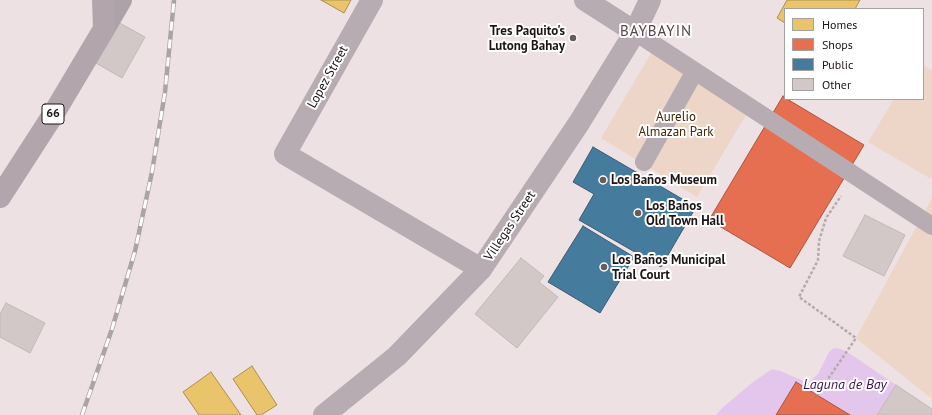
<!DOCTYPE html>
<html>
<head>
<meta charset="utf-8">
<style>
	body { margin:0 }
	#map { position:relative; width:932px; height:415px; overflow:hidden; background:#eee1e3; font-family:"PT Sans",sans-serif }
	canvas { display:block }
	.legend { position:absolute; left:784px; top:8px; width:140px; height:92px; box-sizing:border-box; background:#fff; border:1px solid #a4a1a1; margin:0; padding:5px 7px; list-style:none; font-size:12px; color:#1c1415 }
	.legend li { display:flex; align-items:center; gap:8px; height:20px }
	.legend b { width:20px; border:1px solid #a4a1a1 }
</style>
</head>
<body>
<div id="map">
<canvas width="932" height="415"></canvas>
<ul class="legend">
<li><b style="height:11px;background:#e9c46a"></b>Homes</li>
<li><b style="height:11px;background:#e76f51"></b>Shops</li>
<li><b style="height:11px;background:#457b9d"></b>Public</li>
<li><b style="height:11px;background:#d2c8c8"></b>Other</li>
</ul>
</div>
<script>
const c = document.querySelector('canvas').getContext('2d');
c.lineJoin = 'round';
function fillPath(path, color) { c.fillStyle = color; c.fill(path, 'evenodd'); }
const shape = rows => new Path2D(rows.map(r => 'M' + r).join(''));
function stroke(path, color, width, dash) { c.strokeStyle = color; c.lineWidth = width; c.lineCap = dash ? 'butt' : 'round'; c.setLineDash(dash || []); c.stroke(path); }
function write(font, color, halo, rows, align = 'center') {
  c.font = font + ' "PT Sans",sans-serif'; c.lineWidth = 4; c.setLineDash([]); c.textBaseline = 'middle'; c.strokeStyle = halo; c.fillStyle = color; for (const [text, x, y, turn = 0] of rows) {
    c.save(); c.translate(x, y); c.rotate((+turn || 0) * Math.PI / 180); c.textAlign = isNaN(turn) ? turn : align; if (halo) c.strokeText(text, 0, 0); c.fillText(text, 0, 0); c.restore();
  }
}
fillPath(shape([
	[653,50,749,110,697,197,601,138],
	[923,65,932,70,932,177,931,179,868,142,894,99,923,99],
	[932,198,932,399,856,338]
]), '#edd5c7');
fillPath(shape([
	[834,348,841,349,849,353,896,385,877,415,716,415,722,408,753,382,772,369,780,371,808,383,818,374,829,352]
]), '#e4c6ec');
const homes = shape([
	[321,0,351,0,344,13,321,0],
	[787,0,860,0,855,9,785,9,785,23,777,18,787,0],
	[252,366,277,405,261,415,257,415,233,379,252,366],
	[211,372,241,415,199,415,183,392,211,372]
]);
fillPath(homes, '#e9c46a');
stroke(homes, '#ac8f50', 1);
const shops = shape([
	[783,96,785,99,787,99,864,145,790,268,709,220,783,96],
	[796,382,817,395,850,415,776,415,796,382]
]);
fillPath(shops, '#e76f51');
stroke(shops, '#aa543f', 1);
const public = shape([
	[593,147,696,207,661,267,579,220,594,194,573,182,593,147],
	[583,226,634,257,600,313,548,282,583,226]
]);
fillPath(public, '#457b9d');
stroke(public, '#395c74', 1);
const building = shape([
	[116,21,145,37,122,78,94,62,116,21],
	[865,215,905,235,884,276,843,256,865,215],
	[521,258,544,276,539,282,558,297,517,348,475,314,521,258],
	[6,303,45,323,30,353,0,337,0,314,6,303],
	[896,385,932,409,932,415,877,415,896,385]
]);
fillPath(building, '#d2c8c8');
stroke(building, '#c3b8b8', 1);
stroke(shape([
	[817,395,856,338,799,297,818,260,819,241,826,218,841,196]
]), '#b4abaf', 2.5, [3, 2]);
stroke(shape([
	[635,32,932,226],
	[644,162,695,71]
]), '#b7acb2', 18);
stroke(shape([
	[372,0,285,154,481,269]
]), '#b7acb2', 22);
stroke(shape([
	[585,0,635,32],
	[324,415,397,356,481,269,579,123,635,32,650,0]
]), '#b7acb2', 22);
stroke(shape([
	[104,29,121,0]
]), '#ada2a8', 22);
stroke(shape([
	[0,197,51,118,104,29,103,0]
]), '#b2a5ab', 22);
const rail = shape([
	[82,415,112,329,135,251,152,172,165,92,174,0]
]);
stroke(rail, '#aca3a7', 4.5);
stroke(rail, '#fff', 3, [9]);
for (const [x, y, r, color] of [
	[573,38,4,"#665c5d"],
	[603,180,4,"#665c5d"],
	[638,213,4,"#665c5d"],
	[604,267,4,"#665c5d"]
]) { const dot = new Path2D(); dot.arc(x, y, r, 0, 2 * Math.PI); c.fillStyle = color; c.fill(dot); stroke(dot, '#fff', 1.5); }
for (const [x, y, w] of [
	[53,114,22]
]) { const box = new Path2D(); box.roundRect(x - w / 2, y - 10, w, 20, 3); c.fillStyle = '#fff'; c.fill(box); stroke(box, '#1c1415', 1); }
write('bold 12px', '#1c1415', null, [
	["66",53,114]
]);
write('bold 13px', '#1c1415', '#fff', [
	["Tres Paquito's",565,31,"right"],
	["Lutong Bahay",565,46,"right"],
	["Los Baños Museum",611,180],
	["Los Baños",646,206],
	["Old Town Hall",646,221],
	["Los Baños Municipal",612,260],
	["Trial Court",612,275]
], 'left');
write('13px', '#1c1415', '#fff', [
	["Lopez Street",328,77,-61],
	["Villegas Street",510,226,-56]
]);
write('13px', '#462402', '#fff', [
	["Aurelio",676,117],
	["Almazan Park",676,132]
]);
write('italic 14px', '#3e0f4e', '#fff', [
	["Laguna de Bay",845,385]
]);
c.letterSpacing = '1px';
write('15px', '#564245', '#fff', [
	["BAYBAYIN",656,32]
]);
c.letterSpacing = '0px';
</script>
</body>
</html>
